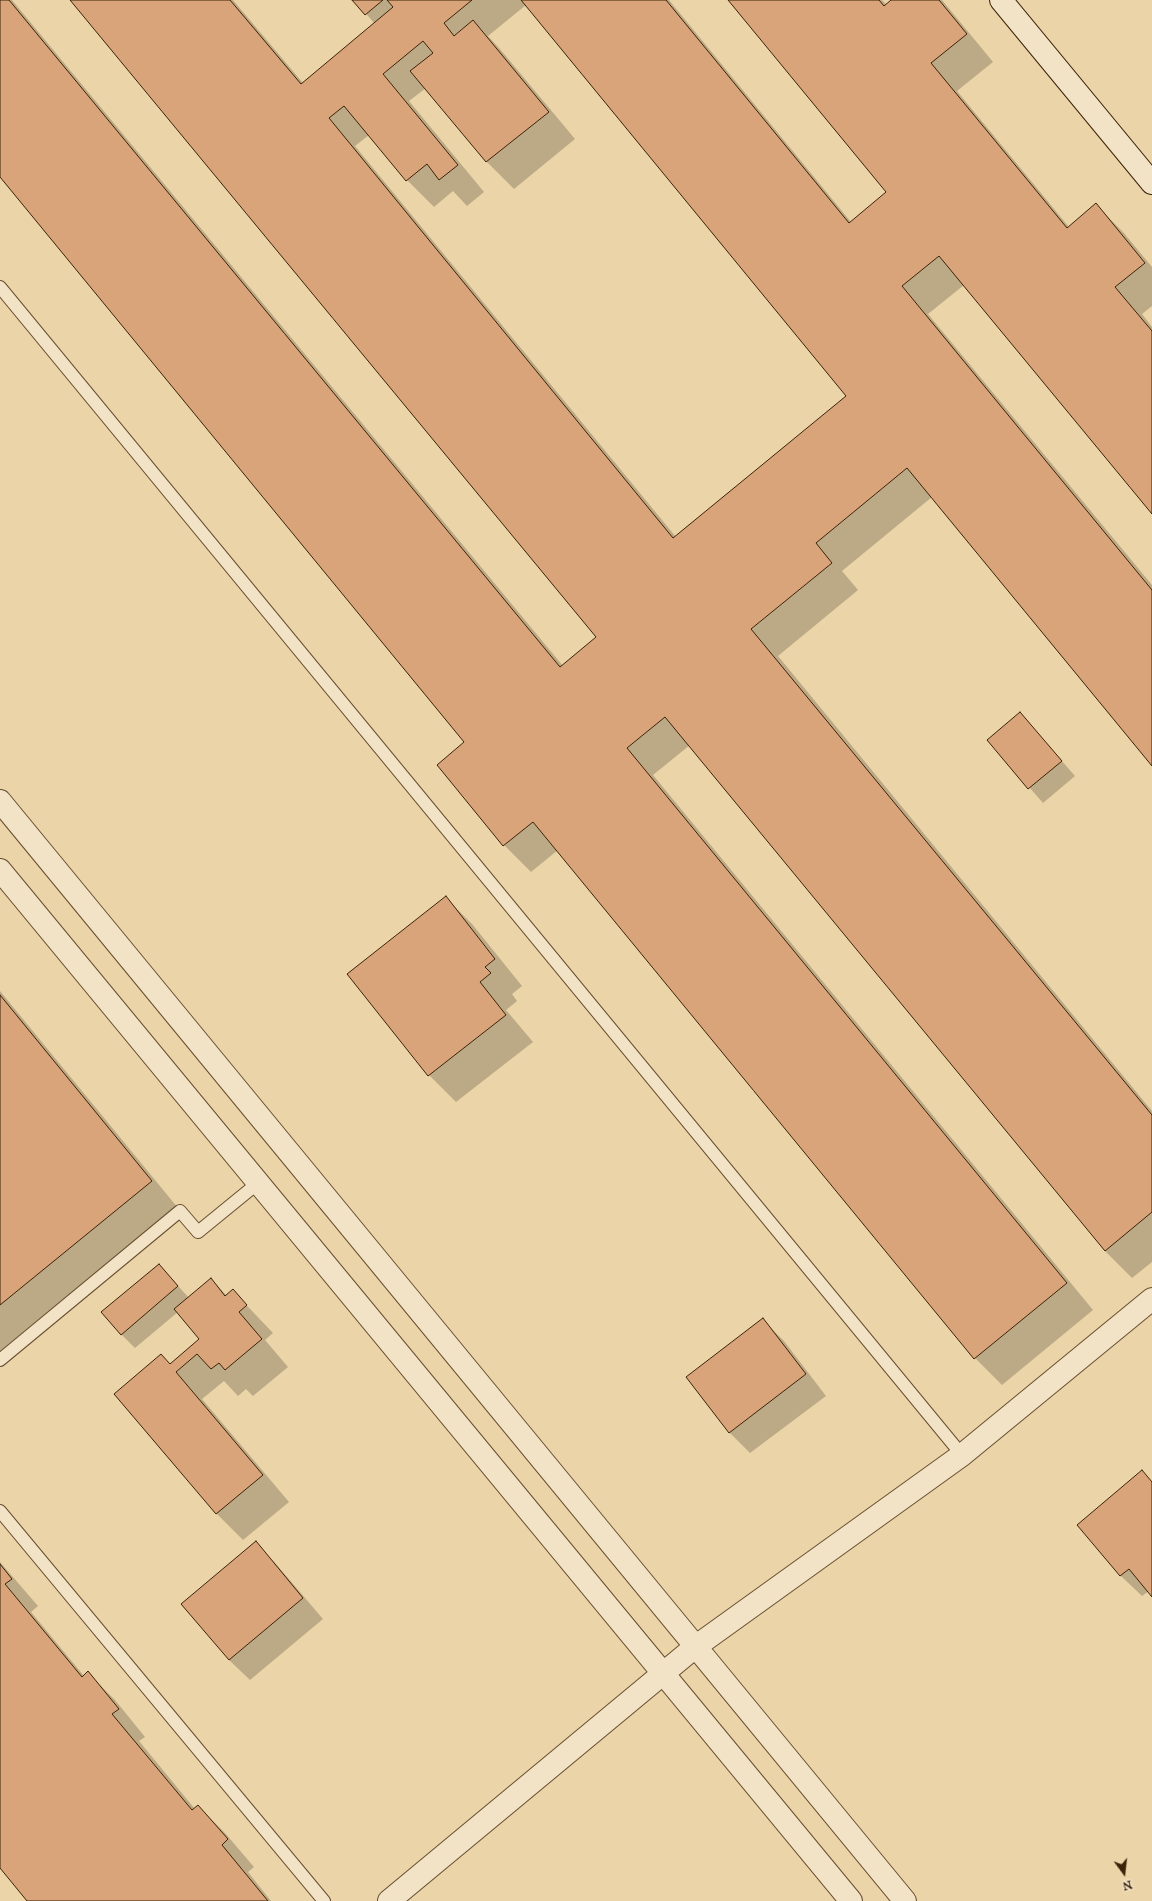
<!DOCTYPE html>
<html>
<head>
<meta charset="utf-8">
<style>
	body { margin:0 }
	#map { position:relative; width:1152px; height:1901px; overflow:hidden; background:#ebd4a7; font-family:"IM FELL Great Primer",serif }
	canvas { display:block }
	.north { position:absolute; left:1104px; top:1853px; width:40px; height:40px; -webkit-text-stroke:3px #f2e3c6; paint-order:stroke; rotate:165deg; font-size:11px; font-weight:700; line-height:16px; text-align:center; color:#3b2209 }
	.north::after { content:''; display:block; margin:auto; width:14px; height:18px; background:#3b2209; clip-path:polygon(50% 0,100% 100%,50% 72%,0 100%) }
</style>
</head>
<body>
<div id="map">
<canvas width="1152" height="1901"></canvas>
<div class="north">N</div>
</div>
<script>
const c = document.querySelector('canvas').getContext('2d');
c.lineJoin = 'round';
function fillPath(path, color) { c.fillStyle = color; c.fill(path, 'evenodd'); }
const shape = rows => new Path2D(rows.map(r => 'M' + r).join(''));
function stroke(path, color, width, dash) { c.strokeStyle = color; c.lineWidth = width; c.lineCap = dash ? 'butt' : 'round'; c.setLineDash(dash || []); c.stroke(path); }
fillPath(shape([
	[0,0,12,0,563,666,598,637,72,0,233,0,303,83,375,24,354,0,669,0,851,222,888,192,729,0,882,0,887,5,893,0,942,0,993,62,957,91,1069,227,1096,205,1123,232,1152,267,1152,306,1142,314,1152,327,1152,512,964,285,928,314,1152,585,1152,764,932,497,842,571,858,590,778,656,1152,1111,1152,1262,1132,1278,1105,1251,690,745,653,775,1093,1310,1002,1385,975,1358,558,850,531,872,504,845,438,765,466,742,0,176],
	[526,5,847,396,676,537,355,146,369,135,407,180,434,207,453,191,467,206,484,192,409,101,426,88,487,162,514,189,575,139,500,49,488,36],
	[1020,713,1075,776,1043,803,988,740],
	[445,897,472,924,522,986,512,994,517,1001,506,1010,533,1042,456,1102,429,1075],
	[0,991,178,1208,0,1354],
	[159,1265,189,1298,211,1279,227,1296,233,1291,273,1333,265,1340,288,1367,253,1396,246,1389,238,1396,224,1381,202,1399,289,1502,243,1540,216,1513,170,1364,200,1339,178,1312,135,1348,121,1334],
	[763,1320,784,1341,826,1396,750,1453,729,1432],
	[1142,1472,1152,1482,1152,1595,1149,1591,1142,1596,1121,1576,1078,1525],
	[256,1543,276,1564,323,1619,250,1680,229,1660],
	[0,1562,38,1606,31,1612,84,1676,88,1673,115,1700,145,1737,139,1741,195,1809,198,1806,225,1833,254,1867,248,1872,271,1901,29,1901,0,1866]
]), '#0003');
const building = shape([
	[0,0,9,0,560,667,596,637,70,0,230,0,301,84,393,7,387,0,472,0,444,23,454,36,473,20,549,112,486,162,410,71,433,53,423,41,383,74,458,165,439,180,427,164,406,181,344,106,329,118,673,538,846,396,521,0,666,0,849,223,886,192,728,0,879,0,884,6,891,0,939,0,967,34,931,63,1067,228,1096,203,1145,263,1115,287,1152,331,1152,514,939,256,902,286,1152,590,1152,766,907,468,816,543,832,563,751,629,1152,1115,1152,1212,1105,1251,665,717,627,748,1067,1283,974,1359,533,822,503,846,437,765,464,742,0,177,0,0],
	[352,0,383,0,365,15,352,0],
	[1020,712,1062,761,1028,789,987,740,1020,712],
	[446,896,495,959,485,967,491,973,480,982,506,1015,428,1076,347,974,446,896],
	[0,995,152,1181,0,1305,0,995],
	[159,1264,178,1286,121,1335,101,1312,159,1264],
	[211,1278,225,1296,233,1289,247,1305,239,1312,262,1339,225,1370,219,1363,211,1369,197,1354,176,1372,263,1475,216,1514,114,1394,161,1354,170,1364,199,1339,174,1309,211,1278],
	[763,1318,806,1374,729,1433,686,1377,763,1318],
	[1142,1470,1152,1482,1152,1597,1129,1569,1120,1576,1077,1525,1142,1470],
	[256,1541,303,1598,229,1660,181,1604,256,1541],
	[0,1564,12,1579,5,1584,82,1677,88,1671,119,1709,112,1714,192,1810,198,1805,228,1839,222,1845,268,1901,27,1901,0,1868,0,1564]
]);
fillPath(building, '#d9a479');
stroke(building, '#3b2209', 1);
const lane = shape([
	[0,287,962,1455],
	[0,1360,180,1211,198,1232,258,1183],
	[0,1511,324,1901]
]);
const street = shape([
	[0,801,905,1901],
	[0,870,851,1901],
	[389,1901,695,1647,962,1455,1152,1299]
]);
const secondary = shape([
	[1001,0,1152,183]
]);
stroke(lane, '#674e30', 14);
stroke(street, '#674e30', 24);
stroke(secondary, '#3b2209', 24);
stroke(lane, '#f2e3c6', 12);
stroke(street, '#f2e3c6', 22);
stroke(secondary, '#f2e3c6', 22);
</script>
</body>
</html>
